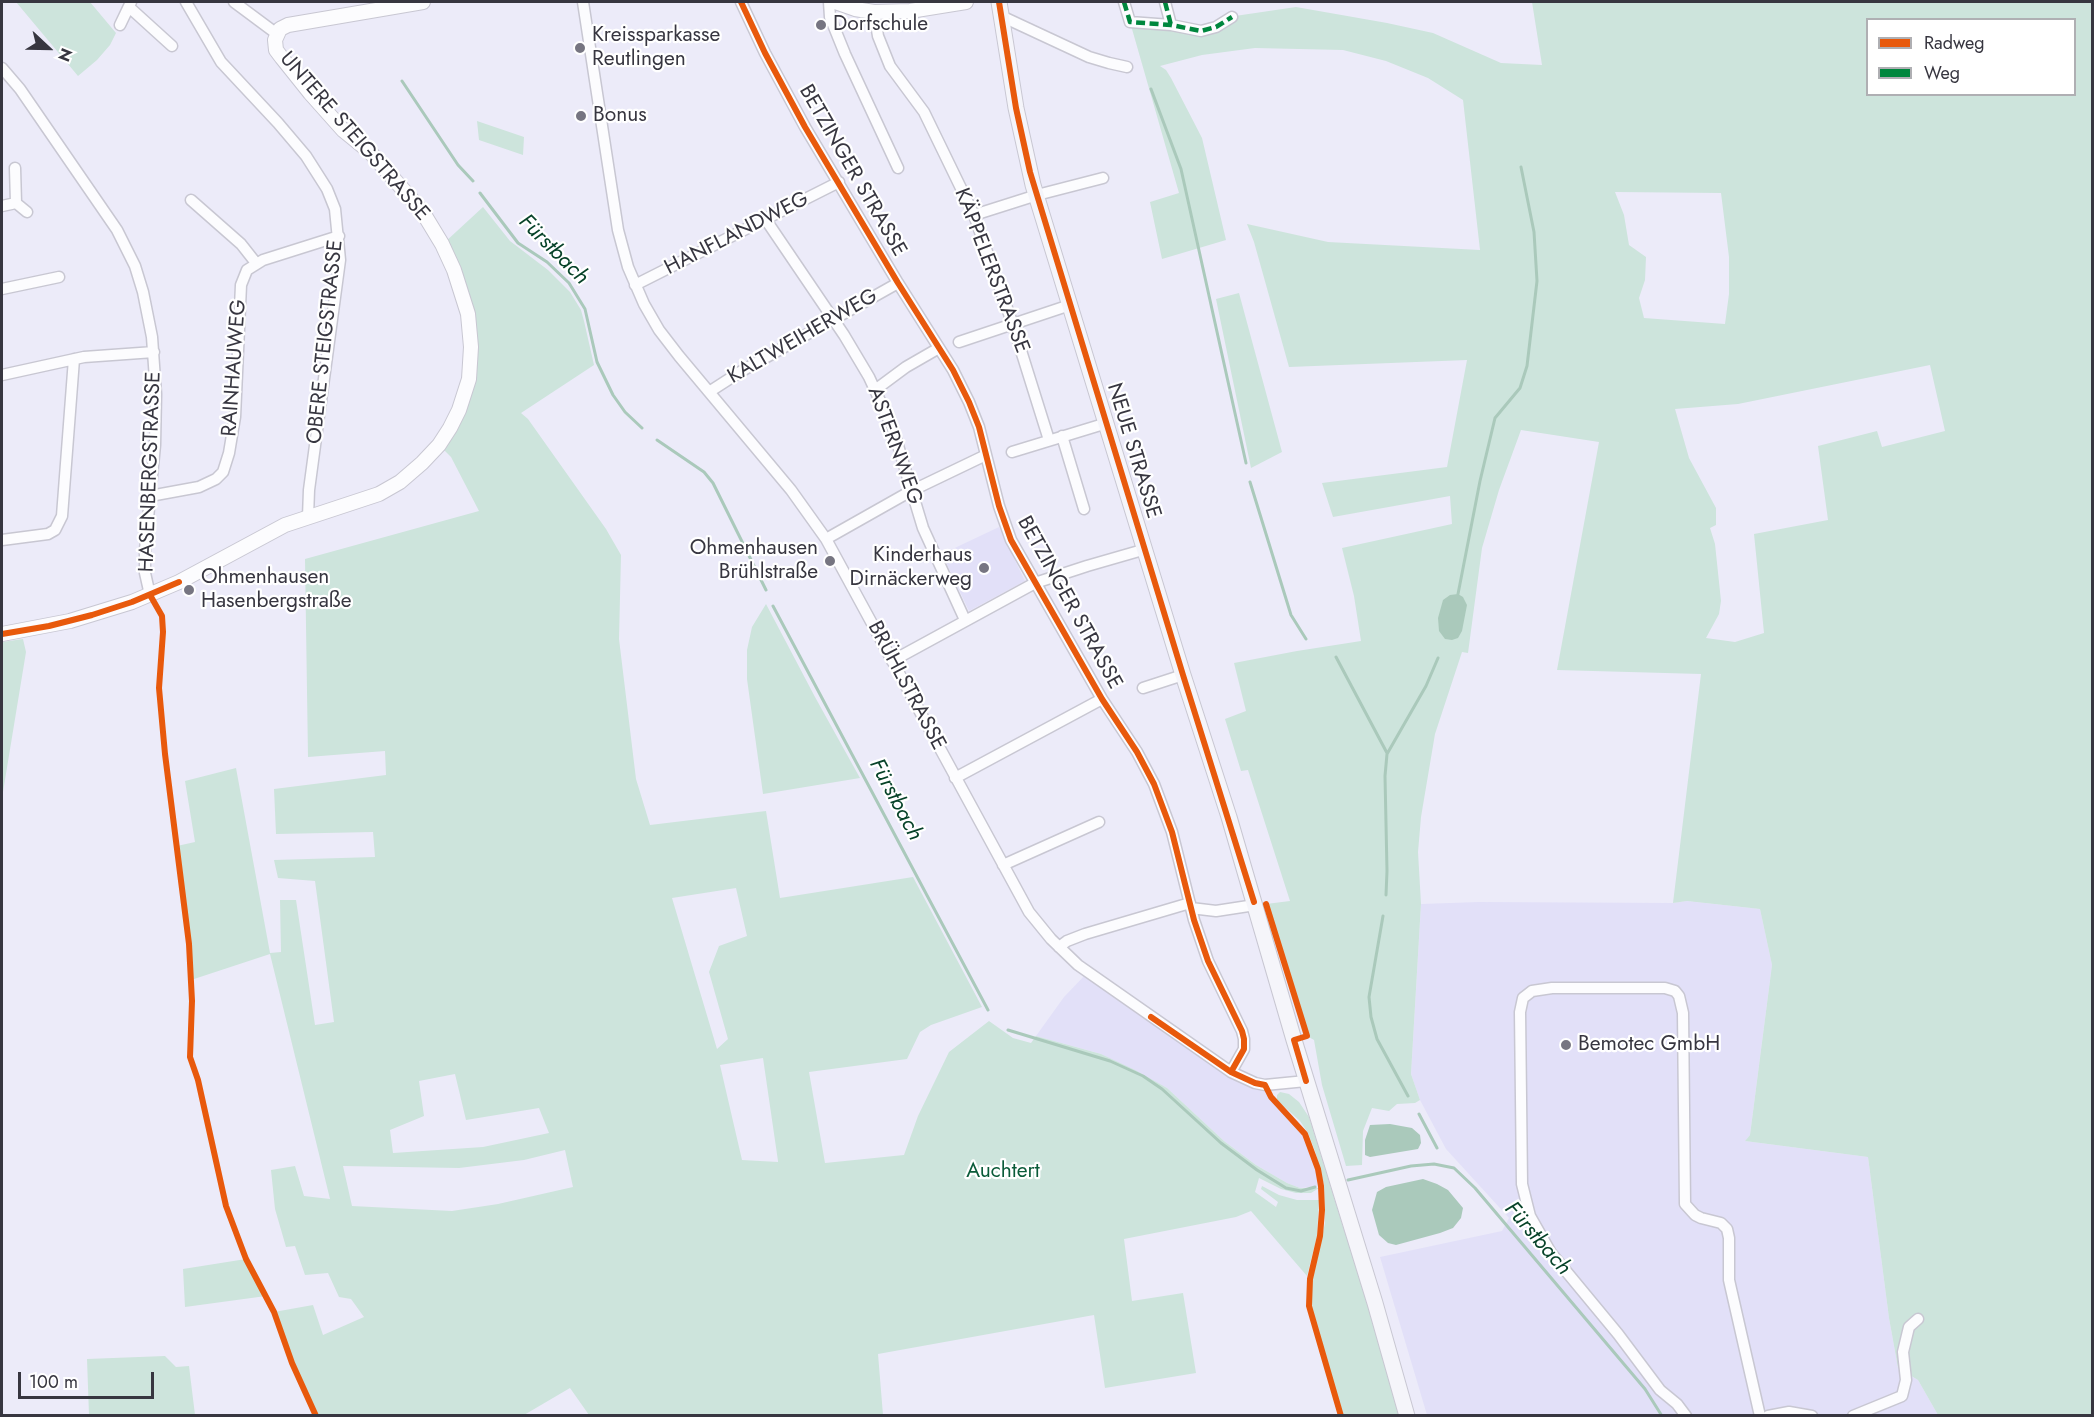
<!DOCTYPE html>
<html>
<head>
<meta charset="utf-8">
<style>
	body { margin:0 }
	#map { position:relative; width:2094px; height:1417px; overflow:hidden; background:#ecebf9; font-family:Jost,sans-serif }
	canvas { display:block }
	.frame { position:absolute; inset:0; border:3px solid #373640; pointer-events:none }
	.legend { position:absolute; left:1866px; top:18px; width:210px; height:78px; box-sizing:border-box; background:#fff; border:2px solid #afafb3; margin:0; padding:8px 10px; list-style:none; font-size:18px; color:#373640 }
	.legend li { display:flex; align-items:center; gap:12px; height:30px }
	.legend b { width:30px; border:2px solid #afafb3 }
	.north { position:absolute; left:18px; top:18px; width:60px; height:60px; -webkit-text-stroke:4px #fff; paint-order:stroke; rotate:112deg; font-size:16px; font-weight:700; line-height:24px; text-align:center; color:#373640 }
	.north::after { content:''; display:block; margin:auto; width:21px; height:27px; background:#373640; clip-path:polygon(50% 0,100% 100%,50% 72%,0 100%) }
	.scale { position:absolute; left:18px; top:1372px; width:136px; height:27px; box-sizing:border-box; border:3px solid #373640; border-top:0; padding-left:8px; font-size:18px; line-height:21px; white-space:nowrap; color:#373640; -webkit-text-stroke:4px #fff; paint-order:stroke }
</style>
</head>
<body>
<div id="map">
<canvas width="2094" height="1417"></canvas>
<div class="frame"></div>
<ul class="legend">
<li><b style="height:8px;background:#e8590c"></b>Radweg</li>
<li><b style="height:8px;background:#00873e"></b>Weg</li>
</ul>
<div class="north">N</div>
<div class="scale">100 m</div>
</div>
<script>
const c = document.querySelector('canvas').getContext('2d');
c.lineJoin = 'round';
function fillPath(path, color) { c.fillStyle = color; c.fill(path, 'evenodd'); }
const shape = rows => new Path2D(rows.map(r => 'M' + r).join(''));
function stroke(path, color, width, dash) { c.strokeStyle = color; c.lineWidth = width; c.lineCap = dash ? 'butt' : 'round'; c.setLineDash(dash || []); c.stroke(path); }
function write(font, color, halo, rows, align = 'center') {
  c.font = font + ' Jost,sans-serif'; c.lineWidth = 4.5; c.setLineDash([]); c.textBaseline = 'middle'; c.strokeStyle = halo; c.fillStyle = color; for (const [text, x, y, turn = 0] of rows) {
    c.save(); c.translate(x, y); c.rotate((+turn || 0) * Math.PI / 180); c.textAlign = isNaN(turn) ? turn : align; if (halo) c.strokeText(text, 0, 0); c.fillText(text, 0, 0); c.restore();
  }
}
fillPath(shape([
	[999,527,1025,581,969,611,942,554],
	[1687,901,1760,909,1772,965,1750,1135,1745,1141,1868,1157,1889,1318,1898,1368,1918,1380,1938,1415,1427,1415,1380,1257,1502,1231,1509,1218,1446,1149,1420,1100,1411,1074,1421,904,1479,902,1673,903],
	[1088,972,1214,1061,1265,1085,1271,1097,1305,1134,1312,1152,1321,1186,1300,1188,1287,1183,1256,1165,1224,1141,1167,1088,1101,1054,1036,1036,1064,997]
]), '#e2e0f8');
fillPath(shape([
	[16,2,90,2,116,33,110,45,97,60,78,76],
	[1532,2,2092,2,2092,1415,1938,1415,1918,1380,1898,1368,1889,1318,1868,1157,1745,1141,1750,1135,1772,965,1760,909,1687,901,1673,903,1701,674,1557,670,1599,442,1521,430,1499,490,1482,548,1468,653,1462,652,1435,734,1421,817,1418,852,1421,904,1411,1074,1420,1100,1415,1103,1397,1104,1389,1111,1372,1108,1363,1131,1362,1165,1346,1166,1322,1085,1314,1040,1307,1036,1266,904,1290,901,1248,770,1241,771,1225,719,1246,711,1234,663,1297,651,1361,641,1354,596,1342,548,1452,524,1450,496,1333,517,1322,483,1447,467,1467,360,1289,367,1254,242,1247,224,1328,242,1480,250,1463,100,1428,78,1386,61,1343,50,1255,48,1202,55,1160,66,1166,70,1171,78,1202,138,1226,240,1162,259,1150,202,1179,193,1130,22,1201,31,1235,16,1296,7,1387,23,1433,33,1501,63,1542,65],
	[1868,20,2074,20,2074,94,1868,94],
	[1615,192,1721,193,1729,257,1729,294,1725,324,1644,318,1639,298,1645,280,1646,257,1629,245,1624,215],
	[1930,365,1945,431,1882,447,1877,431,1818,446,1828,520,1754,534,1764,633,1735,642,1706,638,1719,614,1721,601,1715,544,1710,528,1716,525,1716,508,1689,458,1675,409,1738,404],
	[477,121,524,137,523,155,479,140],
	[483,207,510,241,548,270,570,292,581,310,584,321,594,365,521,413,528,419,606,529,621,555,619,639,636,779,650,825,766,811,780,898,913,877,982,1007,931,1025,920,1032,907,1059,809,1072,825,1163,904,1155,918,1116,949,1052,989,1021,1013,1038,1031,1043,1036,1036,1101,1054,1135,1070,1167,1088,1224,1141,1256,1165,1287,1183,1300,1188,1319,1188,1311,1193,1296,1193,1281,1189,1259,1178,1255,1192,1276,1207,1278,1202,1261,1189,1262,1186,1279,1195,1297,1200,1319,1200,1317,1236,1307,1276,1251,1211,1236,1217,1124,1239,1132,1301,1183,1293,1196,1373,1105,1388,1094,1315,878,1354,883,1415,589,1415,570,1388,524,1415,316,1415,292,1363,274,1312,313,1305,323,1335,364,1317,351,1299,339,1297,328,1273,305,1275,295,1246,286,1247,275,1209,271,1170,295,1166,304,1196,330,1199,270,954,191,980,189,944,177,846,195,842,185,781,236,768,270,953,281,952,280,900,296,900,315,1025,334,1022,315,881,278,878,274,860,375,857,373,832,276,834,274,789,386,775,385,751,308,757,305,559,479,511,451,457,443,449,476,347,444,243],
	[736,888,747,936,719,946,709,972,728,1039,717,1049,672,898],
	[763,1058,778,1161,778,1162,742,1160,720,1065],
	[455,1074,466,1120,539,1108,549,1133,483,1147,393,1153,390,1130,424,1116,419,1081],
	[565,1150,573,1187,498,1204,452,1211,352,1206,343,1166,459,1168,524,1160],
	[1239,293,1282,452,1251,468,1216,299],
	[766,604,815,697,860,778,763,794,747,679,747,650,752,627],
	[23,639,26,652,2,798,2,642],
	[1280,1092,1289,1094,1299,1102,1309,1117,1344,1230,1352,1250,1401,1415,1343,1415,1315,1324,1311,1301,1311,1286,1325,1223,1324,1185,1315,1151,1308,1133,1300,1121,1277,1100,1277,1095],
	[246,1259,266,1296,185,1307,183,1269],
	[165,1356,176,1367,189,1366,195,1415,89,1415,87,1359]
]), '#cde4dc');
fillPath(shape([
	[1458,594,1463,597,1467,605,1462,631,1458,638,1452,640,1445,639,1439,631,1438,618,1443,600,1450,595],
	[1390,1124,1412,1128,1420,1135,1421,1143,1418,1149,1370,1157,1365,1155,1365,1140,1370,1125],
	[1423,1179,1437,1184,1448,1190,1463,1208,1461,1218,1453,1228,1440,1233,1396,1245,1388,1243,1379,1235,1372,1210,1377,1192,1386,1187]
]), '#aac9bb');
stroke(shape([
	[402,81,458,165,473,181],
	[1151,89,1181,169,1246,463],
	[480,193,518,243,547,262,569,283,585,309,597,362,613,395,625,412,642,428],
	[657,440,704,472,713,483,766,590],
	[1250,482,1291,615,1306,639],
	[1458,594,1480,481,1495,418,1520,388,1527,366,1537,281,1534,232,1521,167],
	[773,606,988,1010],
	[1336,657,1387,753],
	[1386,895,1387,871,1385,776,1387,754,1426,686,1438,658],
	[1383,916,1369,997,1371,1017,1377,1039,1408,1096],
	[1008,1030,1110,1061,1143,1076,1162,1089,1221,1143,1257,1170,1286,1188,1301,1191,1315,1187],
	[1419,1114,1437,1148],
	[1348,1180,1411,1166,1434,1164,1454,1168,1475,1188,1645,1389,1662,1416]
]), '#aac9bb', 3);
const minor = shape([
	[186,2,221,62,278,123,306,156,327,189,335,209,340,260,309,490,308,517],
	[234,2,277,34],
	[583,2,618,230,628,267,644,304,659,330,679,356,791,490,826,539,1029,912,1051,939,1078,965,1231,1072,1255,1083,1265,1085,1306,1081],
	[741,2,765,53,805,127,898,283,953,370,969,402,979,427,999,506,1011,540,1102,699,1137,752,1154,784,1172,832,1194,920,1208,961,1242,1031,1244,1039,1244,1049,1231,1072],
	[829,2,830,17,845,54,898,168],
	[1124,2,1130,22,1171,25,1201,31,1216,27,1232,17],
	[1165,2,1171,25],
	[129,7,172,46],
	[874,12,878,36,890,66,924,112,974,215,1013,325,1049,440],
	[1001,16,1089,57,1109,63,1127,67],
	[120,25,131,2],
	[2,68,20,89,117,230,135,266,143,292,152,337,156,394,155,445,145,550,145,573,150,595],
	[15,168,16,203],
	[191,200,241,244,256,263],
	[16,203,27,212],
	[2,206,16,203],
	[974,215,1037,195,1103,178],
	[766,220,844,335,869,377,893,429,923,528,965,620],
	[635,285,839,182],
	[2,289,59,277],
	[959,342,1070,305],
	[2,375,84,357,154,352],
	[875,390,906,367,939,348],
	[709,392,740,372,898,283],
	[1062,436,1084,509],
	[1012,452,1107,423],
	[150,496,199,487,216,479,223,472,229,453,235,417,241,285,247,270,263,260,339,236],
	[826,539,911,491,986,455],
	[2,540,48,534,55,530,62,516,74,359],
	[892,661,1035,583,1087,566,1146,549],
	[1143,688,1183,675],
	[955,778,1102,699],
	[1003,865,1099,822],
	[1191,908,1216,911,1255,905],
	[1059,947,1067,941,1085,934,1190,903],
	[1686,1416,1677,1404,1660,1390,1618,1334,1551,1253,1530,1216,1522,1184,1520,1012,1523,998,1532,991,1552,988,1665,988,1675,991,1679,996,1683,1013,1685,1204,1695,1215,1701,1218,1721,1223,1727,1229,1729,1238,1729,1280,1760,1416],
	[1768,1416,1789,1412,1812,1416],
	[1853,1416,1902,1396,1906,1380,1903,1352,1909,1327,1918,1319]
]);
const tertiary = shape([
	[835,2,855,9,874,12,910,11,966,2],
	[2,634,70,621,132,602,179,582,285,525,379,494,400,482,422,463,439,445,450,428,459,410,469,379,471,347,468,314,454,270,442,244,422,211,370,152,343,130,310,93,282,58,276,50,275,40,280,29,288,25,423,2]
]);
const secondary = shape([
	[999,2,1016,108,1033,185,1183,675,1229,817,1294,1040,1375,1303,1407,1416]
]);
stroke(minor, '#c8c7d2', 13);
stroke(tertiary, '#c8c7d2', 16);
stroke(secondary, '#c8c7d2', 17);
stroke(minor, '#fcfcfe', 10);
stroke(tertiary, '#fcfcfe', 14);
stroke(secondary, '#f5f5fa', 15);
stroke(shape([
	[1124,2,1130,22,1171,25,1201,31,1216,27,1232,17],
	[1165,2,1171,25]
]), '#00873e', 4.5, [9, 4.5]);
stroke(shape([
	[741,2,765,53,805,127,898,283,953,370,969,402,979,427,999,506,1011,540,1102,699,1137,752,1154,784,1172,832,1194,920,1208,961,1242,1031,1244,1039,1244,1049,1231,1072],
	[999,2,1016,108,1030,172,1183,675,1254,902],
	[150,595,162,616,163,632,159,688,165,754,189,944,192,1001,190,1057,198,1080,226,1206,246,1259,274,1312,292,1363,316,1416],
	[2,634,49,626,92,615,132,602,179,582],
	[1266,904,1307,1036,1294,1040,1306,1081],
	[1151,1017,1231,1072,1255,1083,1265,1085,1271,1097,1305,1134,1318,1169,1321,1186,1322,1210,1320,1236,1310,1279,1309,1306,1341,1416]
]), '#e8590c', 6);
for (const [x, y, r, color] of [
	[821,25,6,"#767581"],
	[580,48,6,"#767581"],
	[581,116,6,"#767581"],
	[830,561,6,"#767581"],
	[984,568,6,"#767581"],
	[189,590,6,"#767581"],
	[1566,1045,6,"#767581"]
]) { const dot = new Path2D(); dot.arc(x, y, r, 0, 2 * Math.PI); c.fillStyle = color; c.fill(dot); stroke(dot, '#fff', 2); }
write('21px', '#373640', '#fff', [
	["Dorfschule",833,25],
	["Kreissparkasse",592,36],
	["Reutlingen",592,60],
	["Bonus",593,116],
	["Ohmenhausen",818,549,"right"],
	["Brühlstraße",818,573,"right"],
	["Kinderhaus",972,556,"right"],
	["Dirnäckerweg",972,580,"right"],
	["Ohmenhausen",201,578],
	["Hasenbergstraße",201,602],
	["Bemotec GmbH",1578,1045]
], 'left');
write('21px', '#373640', '#fff', [
	["UNTERE STEIGSTRASSE",354,137,49],
	["BETZINGER STRASSE",852,171,60],
	["HANFLANDWEG",737,234,-27],
	["KÄPPELERSTRASSE",991,271,69],
	["KALTWEIHERWEG",803,337,-30],
	["OBERE STEIGSTRASSE",326,342,-84],
	["RAINHAUWEG",235,368,-86],
	["ASTERNWEG",894,446,70],
	["NEUE STRASSE",1133,451,73],
	["HASENBERGSTRASSE",151,472,-88],
	["BETZINGER STRASSE",1069,603,61],
	["BRÜHLSTRASSE",906,686,62]
]);
write('21px', '#0a5b39', '#fff', [
	["Auchtert",1003,1172]
]);
write('italic 22px', '#074329', '#fff', [
	["Fürstbach",553,250,45],
	["Fürstbach",895,800,62],
	["Fürstbach",1537,1239,49]
]);
</script>
</body>
</html>
